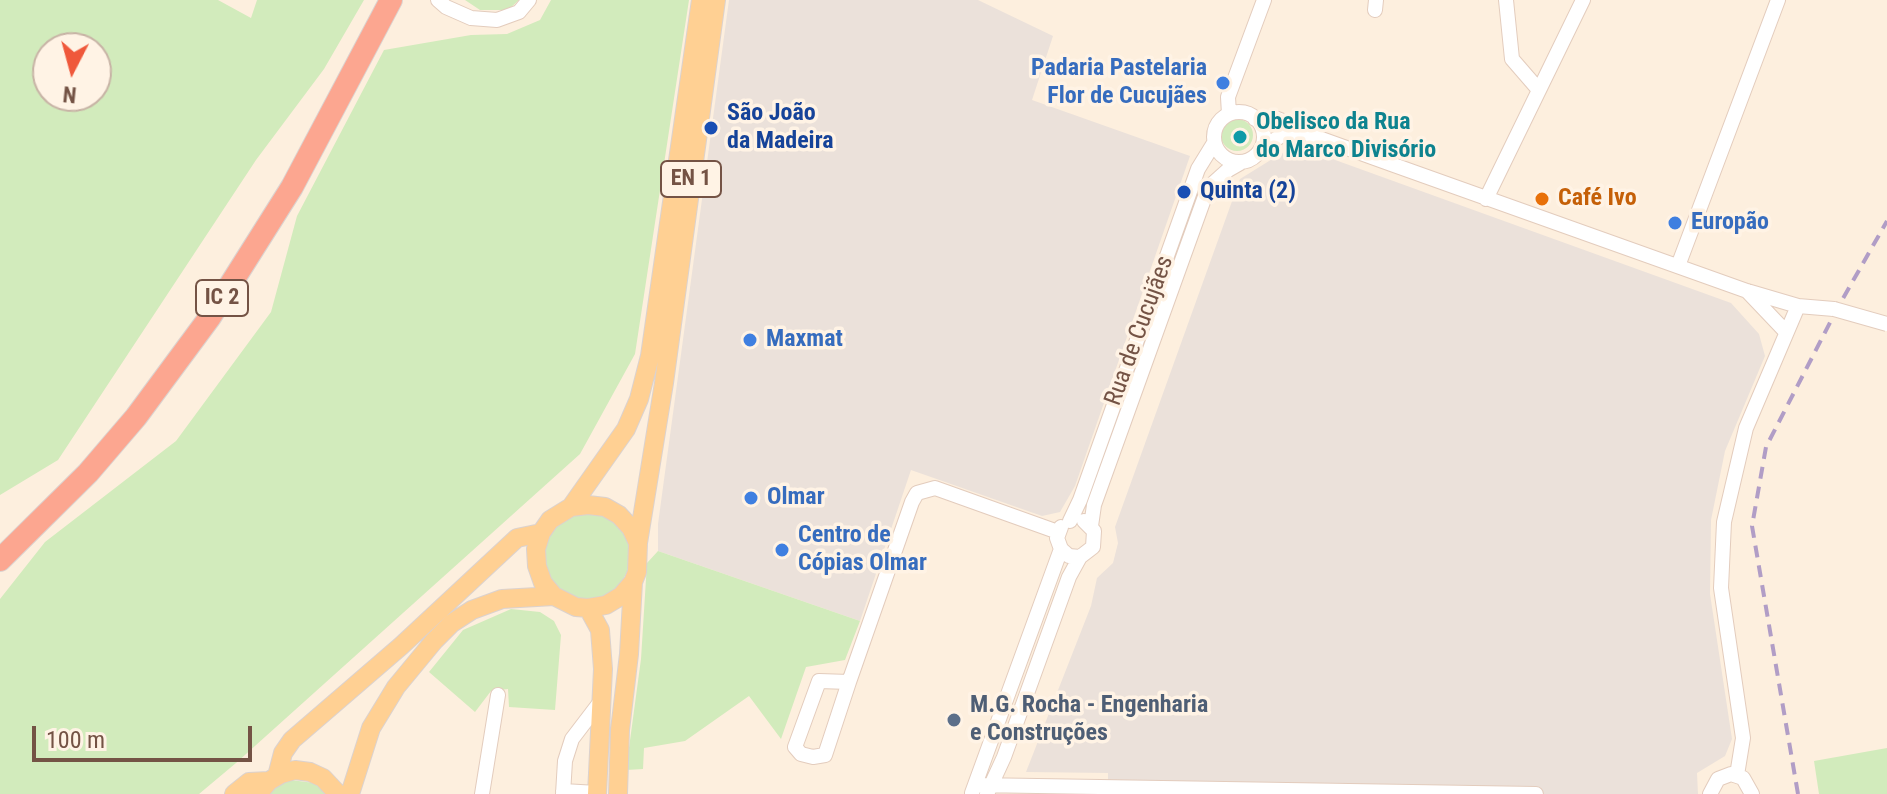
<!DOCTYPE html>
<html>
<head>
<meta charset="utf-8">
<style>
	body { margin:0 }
	#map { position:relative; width:1887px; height:794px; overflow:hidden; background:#fdefde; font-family:"Roboto Condensed",sans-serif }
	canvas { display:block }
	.north { position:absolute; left:32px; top:32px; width:80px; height:80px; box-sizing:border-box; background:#fff3e5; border:2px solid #c7b3a5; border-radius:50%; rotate:186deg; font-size:22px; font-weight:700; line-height:32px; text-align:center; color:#745345 }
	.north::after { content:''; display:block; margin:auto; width:28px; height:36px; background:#ef583b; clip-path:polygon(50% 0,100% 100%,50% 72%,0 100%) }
	.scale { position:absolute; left:32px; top:726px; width:220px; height:36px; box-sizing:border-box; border:4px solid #745345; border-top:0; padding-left:10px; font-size:24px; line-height:28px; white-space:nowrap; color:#745345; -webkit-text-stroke:6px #fff3e5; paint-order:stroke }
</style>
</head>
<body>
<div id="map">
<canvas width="1887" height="794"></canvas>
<div class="north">N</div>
<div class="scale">100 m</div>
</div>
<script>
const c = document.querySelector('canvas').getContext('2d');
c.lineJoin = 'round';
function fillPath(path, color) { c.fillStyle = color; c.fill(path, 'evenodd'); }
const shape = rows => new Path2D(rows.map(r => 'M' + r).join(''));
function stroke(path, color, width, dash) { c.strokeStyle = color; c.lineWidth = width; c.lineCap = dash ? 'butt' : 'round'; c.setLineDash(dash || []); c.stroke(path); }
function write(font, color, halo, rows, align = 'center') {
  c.font = font + ' "Roboto Condensed",sans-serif'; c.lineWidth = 7; c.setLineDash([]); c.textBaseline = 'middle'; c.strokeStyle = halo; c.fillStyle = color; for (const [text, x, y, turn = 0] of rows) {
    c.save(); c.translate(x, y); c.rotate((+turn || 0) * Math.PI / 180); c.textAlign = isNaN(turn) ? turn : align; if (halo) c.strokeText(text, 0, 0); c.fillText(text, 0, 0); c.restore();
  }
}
fillPath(shape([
	[729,0,978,0,1053,36,1032,100,1190,156,1075,486,1060,512,1042,516,911,470,860,621,658,551,658,524],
	[1302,148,1731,303,1759,334,1765,356,1725,451,1711,520,1710,594,1732,739,1725,756,1697,773,1698,794,1108,794,1108,773,1026,772,1091,606,1097,578,1113,563,1118,543,1115,527,1240,179,1282,153]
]), '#ebe1da');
fillPath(shape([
	[0,0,218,0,251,18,257,0,364,0,324,69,256,160,58,460,0,495],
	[48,48,96,48,96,96,48,96],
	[465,0,519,0,508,10,480,10],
	[551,0,689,0,635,354,580,454,236,763,199,794,0,794,0,599,45,542,176,441,271,312,297,216,384,50,471,35,507,34,540,20],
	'1221 135a16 16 0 1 1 32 0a16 16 0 1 1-32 0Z',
	'544 556a43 43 0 1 1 86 0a43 43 0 1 1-86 0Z',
	[658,551,860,621,845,660,806,667,781,739,749,696,685,741,644,748,643,769,626,770,641,659,647,563],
	[511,609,540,612,554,621,561,635,555,710,509,707,508,689,491,691,475,712,429,672,463,630],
	[1887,748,1887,794,1819,794,1814,761],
	[291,780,314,783,327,794,269,794,280,784]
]), '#d2ebbc');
const minor = shape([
	[438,0,446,7,471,18,497,20,519,12,529,0],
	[1506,0,1512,59,1538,89],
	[1375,10,1376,0],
	'1214 137a25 25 0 1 1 50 0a25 25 0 1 1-50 0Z',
	[1229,114,1228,97,1264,0],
	[1255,119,1275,118,1296,126,1305,133,1391,164,1747,291,1798,306,1834,309],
	[1261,148,1281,136,1305,133],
	[1486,199,1583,0],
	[1678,266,1778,0],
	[1747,291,1786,332],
	[1070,521,1080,500,1198,169,1214,143],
	[1091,526,1094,505,1208,188,1228,170,1242,162],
	[1061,527,1057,538,1061,549,1069,556,1080,557],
	[849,682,825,755,813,757,801,754,795,747,819,681,849,682,912,502,917,493,935,488,1058,532],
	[1737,775,1743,738,1721,588,1724,522,1746,428,1798,306],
	[975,785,1536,794],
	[563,791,597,793],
	[972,793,1061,549],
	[482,794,498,695],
	[563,794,565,761,572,739,601,701],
	[987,794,1004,757,1069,577,1080,557,1093,547,1094,531,1084,521],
	[1710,794,1718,779,1731,774,1743,778,1752,794]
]);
const major = shape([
	[571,507,626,429,639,399,650,356,701,0],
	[638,543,631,528,619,515,605,507,588,505,571,507,550,520,541,533,536,549,537,566,543,583,554,596,576,607,588,608,606,605,621,596,633,582,637,572,638,543,664,383,716,0],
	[588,608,600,630,603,669,597,794],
	[277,776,283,753,292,740,401,646,517,538,541,533],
	[234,794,249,782,269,781],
	[258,794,269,781,281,774,295,770,310,772,323,778,338,794],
	[350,794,371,728,396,687,434,641,452,623,472,610,502,599,554,596],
	[618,794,620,730,629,654,633,582]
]);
const highway = shape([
	[0,560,88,473,136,417,210,317,292,187,391,0]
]);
stroke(minor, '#e3ccbd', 16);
stroke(major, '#dbd2cf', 20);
stroke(highway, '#dbd2cf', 24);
stroke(minor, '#fff', 14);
stroke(major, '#ffd093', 18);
stroke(highway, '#fca690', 22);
stroke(shape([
	[1798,794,1752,526,1766,447,1837,309,1887,221]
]), '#b19dc6', 4, [12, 8]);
const minorBridge = shape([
	[1834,309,1887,324]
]);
stroke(minorBridge, '#e3ccbd', 16, []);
stroke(minorBridge, '#fff', 14);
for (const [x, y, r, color] of [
	[1223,83,8,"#3f7fe0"],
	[711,128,8,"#1a4fb4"],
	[1240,137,8,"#0f9aa8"],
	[1184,192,8,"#1a4fb4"],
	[1542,199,8,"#e8710a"],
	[1675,223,8,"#3f7fe0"],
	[750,340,8,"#3f7fe0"],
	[751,498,8,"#3f7fe0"],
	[782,550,8,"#3f7fe0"],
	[954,720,8,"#5c6f8a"]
]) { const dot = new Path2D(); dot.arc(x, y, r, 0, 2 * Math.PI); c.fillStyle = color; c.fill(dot); stroke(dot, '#fff3e5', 3); }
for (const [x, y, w] of [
	[691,179,60],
	[222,298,52]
]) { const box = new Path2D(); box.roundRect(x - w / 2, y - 18, w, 36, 6); c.fillStyle = '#fff3e5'; c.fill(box); stroke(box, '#745345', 2); }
write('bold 22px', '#745345', null, [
	["EN 1",691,179],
	["IC 2",222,298]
]);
write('bold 24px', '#366cbe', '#fff3e5', [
	["Padaria Pastelaria",1207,69,"right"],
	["Flor de Cucujães",1207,97,"right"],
	["Europão",1691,223],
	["Maxmat",766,340],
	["Olmar",767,498],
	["Centro de",798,536],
	["Cópias Olmar",798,564]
], 'left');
write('bold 24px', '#164399', '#fff3e5', [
	["São João",727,114],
	["da Madeira",727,142],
	["Quinta (2)",1200,192]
], 'left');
write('bold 24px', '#0d838f', '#fff3e5', [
	["Obelisco da Rua",1256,123],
	["do Marco Divisório",1256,151]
], 'left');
write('bold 24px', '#c56008', '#fff3e5', [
	["Café Ivo",1558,199]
], 'left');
write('24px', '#745345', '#fff3e5', [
	["Rua de Cucujães",1140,331,-70]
]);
write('bold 24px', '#4e5e75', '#fff3e5', [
	["M.G. Rocha - Engenharia",970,706],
	["e Construções",970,734]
], 'left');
</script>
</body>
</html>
